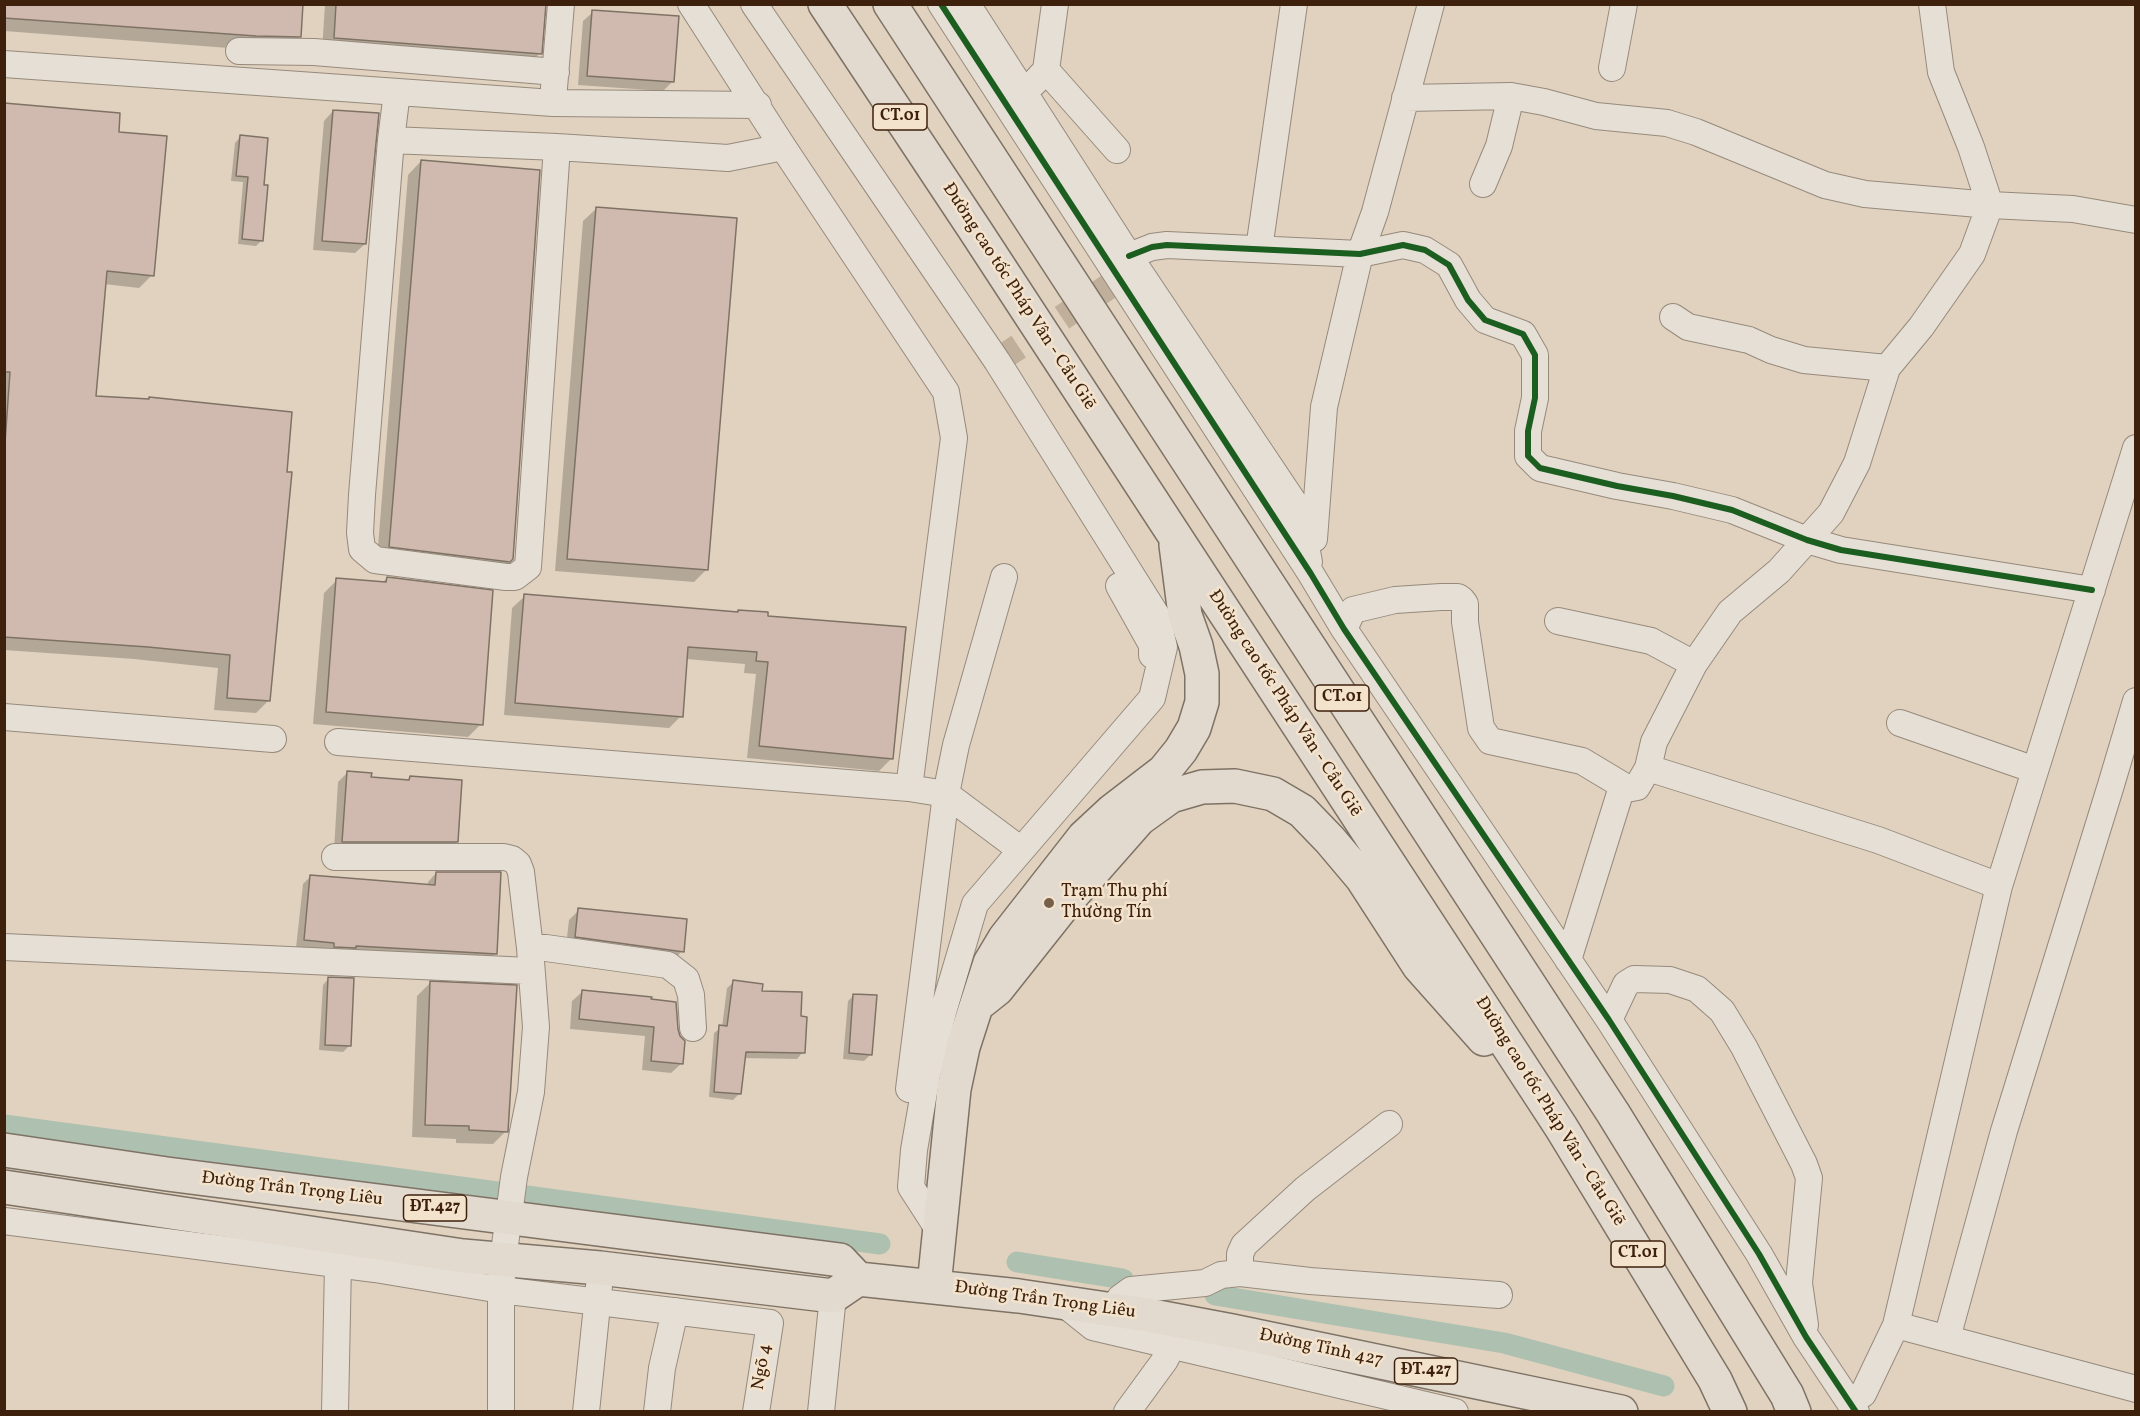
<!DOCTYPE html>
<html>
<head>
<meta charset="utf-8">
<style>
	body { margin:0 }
	#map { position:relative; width:2140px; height:1416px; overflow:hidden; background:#e0d2be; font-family:Vollkorn,serif }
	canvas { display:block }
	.frame { position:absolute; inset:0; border:6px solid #3e210c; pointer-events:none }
</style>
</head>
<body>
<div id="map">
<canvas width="2140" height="1416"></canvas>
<div class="frame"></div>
</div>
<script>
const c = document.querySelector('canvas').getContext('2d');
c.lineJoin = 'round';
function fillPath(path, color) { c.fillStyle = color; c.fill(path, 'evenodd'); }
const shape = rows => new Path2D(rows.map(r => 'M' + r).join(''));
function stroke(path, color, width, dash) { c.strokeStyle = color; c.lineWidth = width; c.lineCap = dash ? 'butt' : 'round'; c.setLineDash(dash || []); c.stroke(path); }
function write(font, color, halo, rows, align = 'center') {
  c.font = font + ' Vollkorn,serif'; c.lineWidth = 5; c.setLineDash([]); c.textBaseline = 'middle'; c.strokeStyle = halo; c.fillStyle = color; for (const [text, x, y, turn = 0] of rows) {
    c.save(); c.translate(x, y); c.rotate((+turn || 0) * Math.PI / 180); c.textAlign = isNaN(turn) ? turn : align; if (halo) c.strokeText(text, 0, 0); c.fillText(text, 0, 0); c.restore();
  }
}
fillPath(shape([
	[4,4,299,36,286,49,242,49,4,31],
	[325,4,544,4,540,53,527,66,322,51],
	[593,12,673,81,663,91,578,85,583,21],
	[4,104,117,133,152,275,139,288,104,284,95,397,147,401,149,399,269,700,256,713,214,710,218,668,134,659,4,650],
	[333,111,365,244,355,253,313,250,324,121],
	[240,137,262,186,262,240,256,246,238,244,243,182,231,181,235,143],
	[421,161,512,559,498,572,377,559,408,175],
	[597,208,707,569,694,582,555,571,583,221],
	[387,578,481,724,468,737,313,724,324,593,337,580,382,583],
	[525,596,766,617,891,759,879,771,747,758,756,674,744,673,745,664,686,659,681,716,669,728,504,715,512,608],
	[347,773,370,779,406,782,410,778,457,841,448,850,334,850,338,782],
	[436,873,495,954,487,962,296,948,303,884,311,876,428,886,428,882],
	[579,910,682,951,673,961,566,946,569,920],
	[329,978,350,1045,343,1052,319,1050,323,985],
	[734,982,761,992,800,1018,803,1052,797,1059,743,1058,740,1093,733,1100,709,1097,714,1033,722,1027,727,988],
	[430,983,506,1131,493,1144,456,1143,456,1139,412,1137,417,996],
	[582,992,677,1030,681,1064,671,1073,642,1070,645,1036,570,1029,572,1001],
	[854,995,871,1054,864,1061,843,1059,848,1001]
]), '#0003');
stroke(shape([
	[4,1125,880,1244],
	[1017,1262,1123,1279],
	[1215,1295,1504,1343,1664,1386]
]), '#aec0af', 21);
const building = shape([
	[4,4,303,4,301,37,256,36,4,18,4,4],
	[336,4,546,4,542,54,334,38,336,4],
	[592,10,679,16,674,82,587,76,592,10],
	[4,103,120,113,119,132,167,136,154,276,107,271,96,396,149,399,149,397,292,412,287,472,292,472,270,701,227,698,230,655,148,647,4,637,4,457,10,372,4,372,4,103],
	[333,110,379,113,366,244,322,241,333,110],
	[240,135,268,138,264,185,268,185,263,241,242,239,248,177,236,176,240,135],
	[421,160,540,170,513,559,510,562,389,547,421,160],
	[596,207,737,218,708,570,567,559,596,207],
	[387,577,493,590,483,725,326,712,336,578,386,582,387,577],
	[524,594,738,612,738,610,768,612,768,616,906,627,893,759,759,746,768,662,756,661,757,652,688,647,683,717,515,703,524,594],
	[347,771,372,773,371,777,409,780,410,776,462,780,458,842,342,842,347,771],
	[436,872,501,872,497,954,356,946,356,948,334,947,334,943,304,940,310,875,435,885,436,872],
	[578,908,687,919,684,952,575,937,578,908],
	[328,977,354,978,351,1046,325,1045,328,977],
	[733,980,763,984,762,991,802,992,801,1016,807,1017,805,1053,746,1052,741,1094,714,1092,719,1025,727,1026,733,980],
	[430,981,517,985,508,1132,469,1130,469,1126,425,1125,430,981],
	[582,990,652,997,651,999,676,1002,678,1029,680,1036,685,1041,683,1064,651,1061,654,1027,579,1019,582,990],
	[853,994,877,995,872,1055,849,1053,853,994]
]);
fillPath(building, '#d0baaf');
stroke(building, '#7e7265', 1.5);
stroke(shape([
	[997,361,1120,279]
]), '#c0af9a', 26, [26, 13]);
const minor = shape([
	[754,4,997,361,1157,616,1164,647,1152,698,975,904,943,1012,927,1075,914,1150,911,1187,940,1232],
	[941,4,1311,574,1344,629,1609,1020,1759,1254,1806,1337,1856,1412],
	[967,4,1129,256,1299,510,1309,562],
	[239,51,314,52,556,72],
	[4,64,553,103,758,105],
	[1612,68,1624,4],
	[1046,70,1117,150],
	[1034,83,1046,70,1055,4],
	[554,88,561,4],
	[397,92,391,140,362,495,360,533,362,549,375,560,506,577,515,577,528,567,557,147],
	[1405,98,1511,96,1544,102,1596,116,1667,123,1696,132,1825,185,1865,194,1990,205,2073,209,2136,220],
	[391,140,557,147,728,158,783,147],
	[1483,184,1499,146,1511,96],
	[1259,249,1294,4],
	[1129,256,1152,247,1167,245,1360,254,1403,245,1425,250,1449,265,1468,300,1485,320,1523,334,1535,355,1535,398,1528,431,1528,456,1540,468,1617,486,1673,496,1732,510,1807,540,1841,550,2092,590],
	[1673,317,1688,327,1749,340,1771,350,1804,360,1887,368],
	[1314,539,1324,407,1360,254,1375,212,1431,4],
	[1119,586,1152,645,1152,655],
	[1558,621,1651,641,1694,664],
	[1344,629,1353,610,1395,600,1441,597,1458,597,1462,600,1465,604,1465,622,1481,728,1490,741,1582,761,1627,788],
	[4,717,273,739],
	[1900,723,2035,770],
	[338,742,909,788,954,438,946,392,783,147,691,4],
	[1648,768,1878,840,1999,886],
	[909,788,946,794,1021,850],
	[335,857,504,857,512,859,518,864,521,872,530,948],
	[4,947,530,971],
	[1568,960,1621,790,1637,787,1648,768,1654,742,1694,664,1730,612,1779,571,1831,513,1857,463,1887,368,1921,327,1972,254,1990,205,1971,147,1941,72,1932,4],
	[1609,1020,1626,984,1634,979,1670,980,1697,989,1722,1011,1744,1047,1804,1164,1809,1178,1799,1283,1805,1325],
	[909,1089,946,794,956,745,1004,577],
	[4,1221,375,1269,501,1290,770,1323,756,1412],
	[1240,1273,1240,1254,1244,1245,1305,1189,1389,1124],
	[1063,1303,1093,1327,1455,1412],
	[1113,1310,1120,1298,1131,1290,1205,1283,1221,1275,1240,1273,1310,1281,1499,1295],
	[1896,1325,2136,1389],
	[1947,1338,2004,1131,2111,785,2136,701],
	[1850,1402,1863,1394,1896,1325,1999,886,2136,448],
	[335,1412,338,1264],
	[501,1412,501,1290,503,1260,514,1177,531,1092,536,1027,530,948,546,948,668,965,686,979,691,995,693,1028],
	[586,1412,599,1286],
	[657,1412,662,1368,675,1311],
	[821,1412,833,1296],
	[1127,1412,1165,1360,1168,1354,1166,1344]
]);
const major = shape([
	[4,1150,167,1174,840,1260,858,1279],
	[4,1187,463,1256,600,1268,833,1296,858,1279,1019,1296,1147,1315,1232,1331,1621,1412]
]);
const highway = shape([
	[825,4,975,230,1561,1127,1715,1380,1730,1412],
	[890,4,1613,1113,1787,1395,1794,1412],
	[982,1001,997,989,1066,902,1139,819,1171,796,1202,787,1235,786,1273,794,1302,811,1330,840,1362,878,1419,966,1484,1039],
	[934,1286,954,1089,963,1047,990,963,1005,938,1084,837,1112,811,1164,771,1181,750,1194,728,1202,702,1202,674,1196,646,1185,615,1176,545]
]);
stroke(minor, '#968a7c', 28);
stroke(major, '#7e7265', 36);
stroke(highway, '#7e7265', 36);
stroke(minor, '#e6dfd5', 26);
stroke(major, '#e2dace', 33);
stroke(highway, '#e2dace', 33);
stroke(shape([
	[941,4,1311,574,1344,629,1609,1020,1759,1254,1806,1337,1856,1412],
	[1129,256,1152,247,1167,245,1360,254,1403,245,1425,250,1449,265,1468,300,1485,320,1523,334,1535,355,1535,398,1528,431,1528,456,1540,468,1617,486,1673,496,1732,510,1807,540,1841,550,2092,590]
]), '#1b5e20', 6);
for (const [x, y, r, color] of [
	[1049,903,6,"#775f4a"]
]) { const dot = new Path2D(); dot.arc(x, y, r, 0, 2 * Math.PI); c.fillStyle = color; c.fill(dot); stroke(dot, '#f4e3cc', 2); }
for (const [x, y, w] of [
	[900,117,54],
	[1342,698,54],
	[435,1208,63],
	[1638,1254,54],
	[1426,1371,63]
]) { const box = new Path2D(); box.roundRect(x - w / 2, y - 13, w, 26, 4.5); c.fillStyle = '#f4e3cc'; c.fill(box); stroke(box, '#3e210c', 1.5); }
write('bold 16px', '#3e210c', null, [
	["CT.01",900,117],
	["CT.01",1342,698],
	["ĐT.427",435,1208],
	["CT.01",1638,1254],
	["ĐT.427",1426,1371]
]);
write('18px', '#3e210c', '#f4e3cc', [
	["Đường cao tốc Pháp Vân - Cầu Giẽ",1018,297,57],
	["Đường cao tốc Pháp Vân - Cầu Giẽ",1284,704,57],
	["Đường cao tốc Pháp Vân - Cầu Giẽ",1549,1112,58],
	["Đường Trần Trọng Liêu",292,1190,7],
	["Đường Trần Trọng Liêu",1045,1301,8],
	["Đường Tỉnh 427",1321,1349,12],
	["Ngõ 4",763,1367,-81]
]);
write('18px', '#3e210c', '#f4e3cc', [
	["Trạm Thu phí",1061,893],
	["Thường Tín",1061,914]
], 'left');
</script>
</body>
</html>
